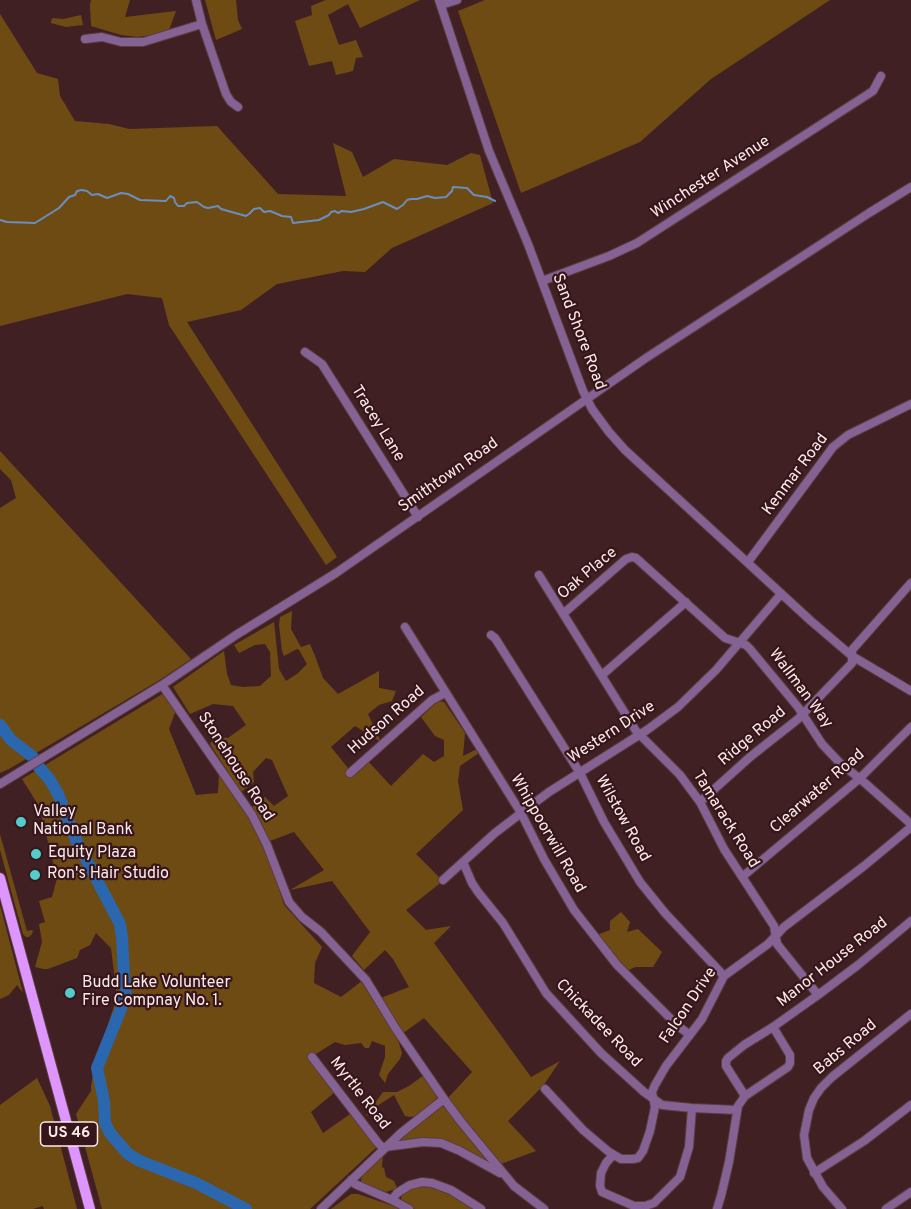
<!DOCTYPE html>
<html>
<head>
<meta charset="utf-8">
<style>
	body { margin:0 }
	canvas { display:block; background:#412023 }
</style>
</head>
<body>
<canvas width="911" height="1209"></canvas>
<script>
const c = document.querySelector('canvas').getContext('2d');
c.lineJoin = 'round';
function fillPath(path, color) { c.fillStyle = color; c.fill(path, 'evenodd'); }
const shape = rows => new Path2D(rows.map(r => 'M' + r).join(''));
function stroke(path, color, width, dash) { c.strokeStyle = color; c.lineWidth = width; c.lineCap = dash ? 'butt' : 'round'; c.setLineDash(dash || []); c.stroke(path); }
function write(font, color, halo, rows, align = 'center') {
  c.font = font + ' Overpass,sans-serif'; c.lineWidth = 4.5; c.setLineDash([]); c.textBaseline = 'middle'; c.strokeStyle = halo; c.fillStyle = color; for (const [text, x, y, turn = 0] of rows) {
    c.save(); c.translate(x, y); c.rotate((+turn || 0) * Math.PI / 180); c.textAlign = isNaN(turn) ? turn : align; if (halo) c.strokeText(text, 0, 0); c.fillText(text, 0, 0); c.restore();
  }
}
fillPath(shape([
	[91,0,130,0,125,17,176,11,169,30,153,35,137,37,121,35,91,26,90,5],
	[205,0,236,0,238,20,242,29,216,40],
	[326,0,420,0,360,28,348,4,328,15,339,45,356,40,363,57,356,58,353,71,336,75,332,61,309,66,295,21,312,15,311,6],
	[485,0,830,0,711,79,640,142,521,193,458,11],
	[0,14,37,73,58,79,60,96,75,121,109,124,129,129,217,126,278,194,346,196,333,143,352,152,363,177,394,159,447,165,471,153,480,155,493,203,392,248,365,272,343,271,277,284,241,310,187,322,337,557,326,565,169,325,162,298,127,294,0,326],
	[81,15,83,25,66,27,51,23,52,18,63,19],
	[0,451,191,659,158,681,9,769,0,773,0,508,16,498,11,480,0,469],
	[292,611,291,629,301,647,310,644,315,656,323,678,338,694,379,671,379,688,396,691,392,701,379,705,368,714,381,742,355,726,331,747,348,768,348,772,367,760,391,786,423,754,434,762,444,756,444,740,435,736,421,717,438,701,444,702,465,733,463,756,477,749,479,753,460,766,458,781,463,810,416,854,443,881,406,910,426,930,451,926,434,943,531,1077,560,1061,543,1086,508,1121,536,1151,498,1165,448,1098,472,1072,424,1018,402,1034,381,998,409,987,393,959,385,950,364,970,352,956,370,932,332,881,290,890,324,870,294,832,270,841,252,807,265,797,274,806,288,796,272,760,266,758,253,772,254,782,241,792,210,744,215,737,228,738,246,725,233,706,213,704,190,714,173,687,224,651,227,674,231,685,243,687,260,686,271,676,270,652,265,644,255,645,239,653,234,645,274,622,279,669,286,681,297,674,307,664,299,650,297,649,284,656,282,651,279,625,280,617],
	[164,693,176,710,169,729,196,795,218,793,219,773,252,818,269,857,284,905,322,947,315,963,314,983,341,997,362,981,397,1037,402,1053,400,1059,388,1074,385,1083,379,1075,385,1057,385,1046,372,1041,369,1048,365,1048,361,1043,345,1045,335,1042,311,1057,335,1092,311,1112,323,1133,353,1112,379,1145,310,1209,102,1209,76,1114,91,1091,91,1087,94,1067,117,997,111,948,96,933,90,945,80,950,77,958,48,969,44,969,35,967,42,942,39,924,45,922,39,901,52,897,57,878,39,806,22,779],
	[0,834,27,931,32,930,33,931,32,934,29,937,26,937,23,934,0,850],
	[0,905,23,993,17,985,9,995,0,999],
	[621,912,630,922,627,932,638,929,662,952,653,967,635,967,627,971,597,935,610,930,610,921],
	[424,1075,437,1097,435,1101,415,1116,410,1117,405,1116,394,1095,380,1104,365,1117,383,1092,397,1092,409,1086],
	[37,1078,50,1106,77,1209,44,1209,43,1206,33,1209,0,1209,0,1105],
	[444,1103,494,1168,451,1144,403,1141,401,1139],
	[383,1155,382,1167,384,1168,386,1177,394,1181,397,1188,386,1192,361,1182,361,1180,362,1174],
	[428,1185,445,1190,475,1209,415,1209,402,1202,401,1196,410,1188],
	[351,1194,358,1194,402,1209,331,1209]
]), '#6e4b13');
stroke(shape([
	[0,220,7,222,35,223,59,208,69,197,75,195,77,191,82,190,87,191,92,195,98,194,107,198,121,193,128,194,140,200,166,201,170,196,174,198,175,202,178,206,184,206,187,203,197,202,204,207,208,208,218,206,221,209,246,216,249,214,254,209,260,208,264,212,270,211,282,216,291,217,293,223,319,220,329,215,331,212,335,211,338,213,342,211,351,212,364,209,383,202,397,209,403,205,407,200,411,199,417,199,427,196,435,198,446,197,452,191,453,187,467,188,474,195,487,197,495,201]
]), '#6a8ec0', 2);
stroke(shape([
	[0,725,11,740,33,757],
	[38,766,50,780,58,794,76,840,120,924,122,937,124,975,126,989,124,1001,97,1068,104,1101,105,1123,110,1133,128,1154,140,1161,196,1183,246,1209]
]), '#2b67ae', 12);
const minor = shape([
	[196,0,202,24,226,94,231,102,238,107],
	[439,0,489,151,528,244,583,391,592,409,609,432,625,450,811,621,852,656,911,691],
	[441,5,457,0],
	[85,39,102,37,121,42,143,42,202,24],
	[542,281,609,256,637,243,873,91,881,76],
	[305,352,322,364,418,517],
	[748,562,833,447,848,435,911,404],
	[539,575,636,731,680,775,700,802,724,849,774,926,777,944,818,995],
	[564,613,626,559,632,557,636,558,725,638,746,645,750,649,798,707,822,744,839,762,865,783,911,824],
	[405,627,521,813,544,859,574,910,617,965,678,1026,690,1035],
	[491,635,495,638,580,773,604,822,640,882,665,913,724,976],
	[602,675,686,602],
	[162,685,252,815,267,845,289,902,302,917,321,932,366,980,396,1029,444,1099,462,1123,514,1186,544,1209],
	[350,773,432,700,445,693],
	[0,784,162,685,236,635,336,573,646,358,869,213,911,187],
	[700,802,750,757,798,719,852,663,852,650,911,583],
	[463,862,472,883,478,892,503,923,546,993,601,1053,644,1092,662,1105,692,1108,737,1110],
	[742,877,859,779,911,727],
	[443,880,495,833,529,807,549,792,647,730,678,707,716,670,781,594],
	[312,1057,378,1143,384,1149],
	[545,1089,583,1130,609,1152,621,1159,633,1159,638,1158,643,1151,650,1131,655,1107,652,1092,655,1085,666,1066,702,1019,724,976,768,944,784,927,864,866,911,827],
	[745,1096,726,1066,726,1061,728,1058,744,1045,773,1027,818,995,858,965,911,921],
	[385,1147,423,1142,441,1143,460,1151,500,1173],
	[613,1155,606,1163,601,1173,600,1186,602,1192,634,1206,645,1206,654,1203,680,1177,689,1147,692,1108],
	[814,1173,864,1141,911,1105],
	[351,1180,355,1184,392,1200,409,1209],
	[392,1200,397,1193,410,1185,422,1182,432,1183,451,1190,481,1209],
	[321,1209,401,1133,444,1099],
	[717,1209,721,1196,729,1162,738,1106,745,1096,788,1067,790,1063,790,1055,773,1027],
	[842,1209,823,1187,807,1158,804,1135,809,1110,814,1098,821,1088,832,1077,911,1014],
	[886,1209,911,1192]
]);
const major = shape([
	[0,878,90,1209]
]);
stroke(minor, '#5b3c3f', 10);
stroke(major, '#5b3c3f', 12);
stroke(minor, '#846294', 8);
stroke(major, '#de96fe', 10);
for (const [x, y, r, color] of [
	[21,822,6,"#52cdcc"],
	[36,854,6,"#52cdcc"],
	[35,875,6,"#52cdcc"],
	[70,993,6,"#52cdcc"]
]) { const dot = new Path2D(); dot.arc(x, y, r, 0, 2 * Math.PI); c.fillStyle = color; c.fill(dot); stroke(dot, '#36161a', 2); }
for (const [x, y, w] of [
	[69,1134,57]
]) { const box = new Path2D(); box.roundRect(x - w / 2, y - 12, w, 24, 4.5); c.fillStyle = '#36161a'; c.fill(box); stroke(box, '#fceaeb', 1.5); }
write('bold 15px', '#fceaeb', null, [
	["US 46",69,1134]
]);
write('16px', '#fceaeb', '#36161a', [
	["Winchester Avenue",711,178,-33],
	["Sand Shore Road",578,332,69],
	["Tracey Lane",377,424,58],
	["Kenmar Road",796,475,-53],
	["Smithtown Road",449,476,-35],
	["Oak Place",588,574,-40],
	["Wallman Way",800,689,53],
	["Hudson Road",387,721,-41],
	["Western Drive",612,733,-33],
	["Ridge Road",753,737,-40],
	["Stonehouse Road",235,767,57],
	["Clearwater Road",818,792,-41],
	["Wilstow Road",622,819,61],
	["Tamarack Road",725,820,58],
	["Whippoorwill Road",547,834,60],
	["Manor House Road",833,963,-38],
	["Falcon Drive",689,1006,-56],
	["Chickadee Road",598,1024,46],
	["Babs Road",846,1048,-40],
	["Myrtle Road",359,1094,52]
]);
write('16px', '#fceaeb', '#36161a', [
	["Valley",33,813],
	["National Bank",33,831],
	["Equity Plaza",48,854],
	["Ron's Hair Studio",47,875],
	["Budd Lake Volunteer",82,984],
	["Fire Compnay No. 1.",82,1002]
], 'left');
</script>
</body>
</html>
